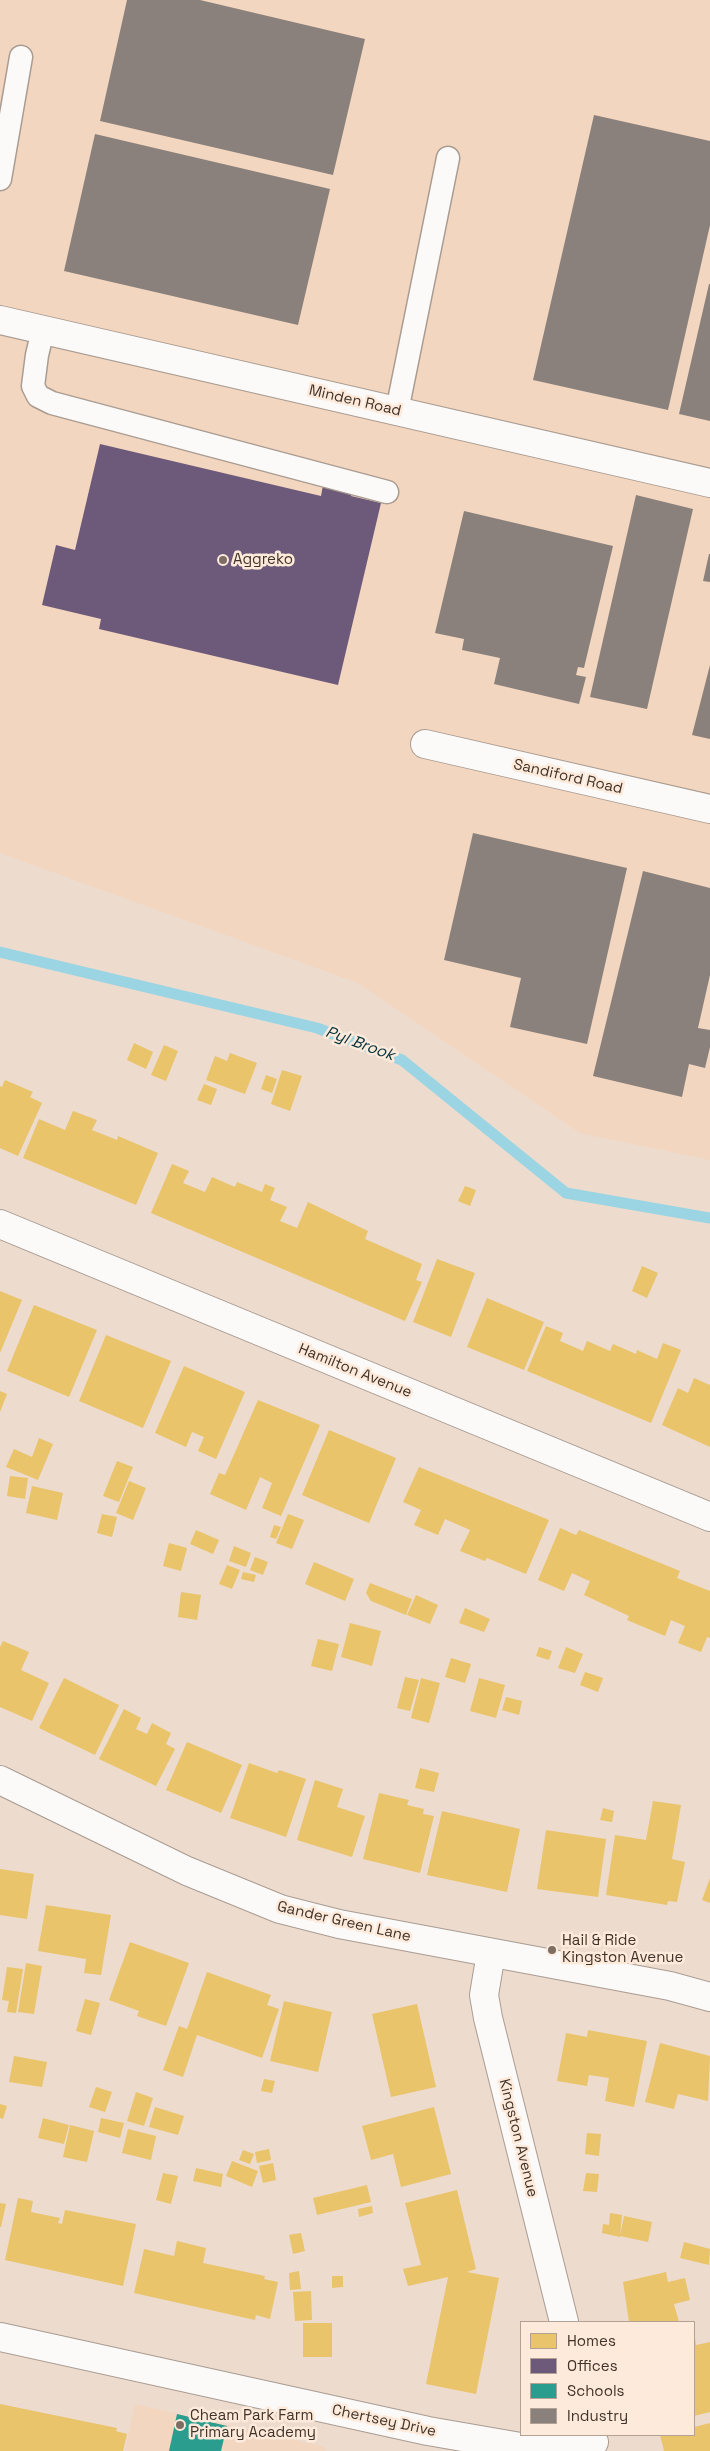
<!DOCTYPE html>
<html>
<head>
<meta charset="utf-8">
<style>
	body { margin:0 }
	#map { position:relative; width:710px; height:2451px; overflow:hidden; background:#eddbce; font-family:"Space Grotesk",sans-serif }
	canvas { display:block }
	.legend { position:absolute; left:520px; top:2321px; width:175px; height:115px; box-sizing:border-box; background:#feeadb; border:1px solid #b2a194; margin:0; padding:6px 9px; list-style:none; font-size:15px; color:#403329 }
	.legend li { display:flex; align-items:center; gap:10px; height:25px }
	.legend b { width:25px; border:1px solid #b2a194 }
</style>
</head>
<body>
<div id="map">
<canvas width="710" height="2451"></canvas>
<ul class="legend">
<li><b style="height:14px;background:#e9c46a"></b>Homes</li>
<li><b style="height:14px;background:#6d597a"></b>Offices</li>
<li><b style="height:14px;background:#2a9d8f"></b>Schools</li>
<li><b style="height:14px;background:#8a817c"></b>Industry</li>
</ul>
</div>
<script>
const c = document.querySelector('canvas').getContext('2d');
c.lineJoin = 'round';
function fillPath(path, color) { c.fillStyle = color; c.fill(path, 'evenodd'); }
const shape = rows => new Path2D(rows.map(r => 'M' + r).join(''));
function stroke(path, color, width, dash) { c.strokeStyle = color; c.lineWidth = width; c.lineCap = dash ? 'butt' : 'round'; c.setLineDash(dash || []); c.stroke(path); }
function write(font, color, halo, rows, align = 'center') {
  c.font = font + ' "Space Grotesk",sans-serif'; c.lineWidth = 5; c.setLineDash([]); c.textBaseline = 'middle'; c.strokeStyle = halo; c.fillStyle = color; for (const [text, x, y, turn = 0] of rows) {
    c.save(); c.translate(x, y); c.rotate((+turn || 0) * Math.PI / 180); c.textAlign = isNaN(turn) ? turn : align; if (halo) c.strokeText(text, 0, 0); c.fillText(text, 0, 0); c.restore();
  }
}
fillPath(shape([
	[0,0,710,0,710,1160,580,1133,358,983,0,853],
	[135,2404,325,2447,326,2451,125,2451]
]), '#f3d6bf');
fillPath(shape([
	[134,1043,153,1052,146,1069,127,1060],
	[164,1045,178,1051,166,1081,151,1075],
	[230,1053,257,1063,245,1094,206,1080,215,1056,227,1061],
	[282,1070,302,1076,290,1111,271,1104],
	[266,1075,277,1079,272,1093,261,1089],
	[5,1080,33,1092,30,1097,42,1103,18,1156,0,1148,0,1086,2,1087],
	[204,1084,217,1089,211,1105,197,1100],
	[73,1111,97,1120,92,1130,117,1140,118,1136,158,1153,136,1205,23,1158,39,1119,65,1130],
	[172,1164,189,1171,183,1183,205,1192,212,1177,235,1187,237,1182,262,1192,265,1184,275,1188,270,1200,287,1207,280,1221,297,1228,308,1202,368,1231,365,1239,422,1264,416,1280,422,1282,405,1321,151,1213],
	[465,1186,476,1190,470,1206,458,1201],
	[437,1259,475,1273,451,1337,413,1322],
	[642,1266,658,1273,647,1298,632,1291],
	[0,1291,22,1300,0,1353],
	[487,1298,544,1322,524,1370,467,1347],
	[34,1305,97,1330,69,1397,7,1371],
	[546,1326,563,1333,560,1341,583,1351,587,1341,610,1351,613,1344,636,1354,637,1350,657,1359,663,1343,681,1350,651,1423,527,1371],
	[106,1335,171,1361,143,1428,79,1401],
	[184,1366,245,1392,216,1459,198,1451,204,1437,192,1432,186,1447,155,1433],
	[694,1378,710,1385,710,1447,662,1425,678,1388,688,1393],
	[0,1391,7,1394,0,1412],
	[258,1400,320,1425,281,1516,262,1508,272,1483,260,1477,246,1510,210,1494,219,1473,225,1475],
	[329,1430,396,1458,369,1523,302,1495],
	[39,1438,53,1444,38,1480,6,1467,14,1449,32,1457],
	[117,1461,133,1467,119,1502,103,1496],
	[419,1467,549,1520,526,1574,487,1558,485,1561,460,1551,470,1530,445,1519,438,1535,414,1525,421,1510,403,1502],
	[10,1476,28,1478,25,1499,7,1496],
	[129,1481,146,1488,133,1520,116,1513],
	[32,1486,63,1493,57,1520,26,1513],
	[102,1514,117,1517,112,1537,97,1533],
	[288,1514,304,1520,292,1549,276,1543],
	[274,1525,281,1527,276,1539,270,1537],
	[560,1528,576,1535,579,1530,680,1571,677,1578,710,1591,710,1638,707,1637,701,1652,678,1643,685,1626,671,1620,665,1636,627,1620,629,1616,584,1595,590,1581,587,1580,572,1573,564,1591,538,1580],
	[196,1530,219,1540,213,1554,190,1544],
	[169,1543,187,1548,181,1571,163,1566],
	[234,1546,251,1553,246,1567,229,1561],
	[255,1557,268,1562,263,1575,250,1570],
	[314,1562,354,1579,345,1601,305,1584],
	[227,1565,240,1570,232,1589,219,1584],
	[243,1572,256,1575,254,1582,241,1579],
	[370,1583,412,1599,406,1615,371,1601,366,1593],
	[181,1592,201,1595,197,1620,178,1617],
	[416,1595,438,1605,430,1624,407,1615],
	[465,1608,490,1619,484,1632,459,1623],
	[350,1623,381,1631,372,1666,341,1657],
	[318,1639,339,1644,332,1671,311,1666],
	[3,1641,29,1652,21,1670,49,1683,32,1721,0,1707,0,1647],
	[539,1647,552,1651,549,1660,536,1656],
	[566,1647,583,1654,575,1673,558,1668],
	[451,1658,471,1664,465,1683,445,1677],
	[585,1672,603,1678,598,1692,580,1685],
	[405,1677,419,1680,410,1711,397,1708],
	[64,1678,119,1705,95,1755,39,1728],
	[421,1678,440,1683,429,1723,411,1718],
	[479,1678,505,1685,496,1718,470,1711],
	[506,1697,522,1701,519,1715,502,1710],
	[124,1709,141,1718,136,1729,147,1734,152,1723,171,1733,166,1744,175,1749,156,1786,99,1759],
	[187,1742,242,1765,221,1813,166,1790],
	[249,1763,277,1773,279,1770,306,1779,286,1837,230,1818],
	[420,1768,439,1773,434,1792,415,1788],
	[315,1780,343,1789,337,1807,365,1816,352,1857,297,1840],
	[379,1793,409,1800,407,1805,424,1809,423,1814,434,1816,420,1873,363,1859],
	[653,1801,681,1805,672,1859,685,1862,677,1902,668,1901,667,1905,606,1895,615,1835,646,1840],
	[603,1808,614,1811,612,1822,600,1820],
	[442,1811,520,1829,507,1892,427,1875],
	[546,1830,606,1839,598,1897,537,1889],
	[0,1869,34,1874,27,1919,0,1915],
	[710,1878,710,1903,702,1900],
	[46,1905,111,1915,101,1975,84,1973,86,1959,38,1951],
	[130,1942,189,1963,166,2026,137,2016,139,2011,109,2000],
	[26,1963,42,1966,34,2014,18,2012],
	[7,1967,23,1969,16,2013,7,2012,9,2001,2,2000],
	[207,1972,271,1995,267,2005,279,2009,262,2058,197,2035,183,2077,163,2070,179,2026,187,2029],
	[85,1999,100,2003,91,2035,76,2031],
	[284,2001,332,2012,318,2072,270,2061],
	[417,2004,436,2087,391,2097,372,2014],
	[588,2030,647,2041,634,2107,605,2101,609,2078,589,2075,587,2086,557,2081,566,2033,587,2037],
	[660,2043,710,2056,708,2101,678,2094,674,2109,645,2102],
	[14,2056,47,2062,42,2087,9,2082],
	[264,2079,275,2081,272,2093,261,2091],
	[96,2087,112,2092,105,2112,89,2107],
	[136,2092,153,2098,144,2126,127,2121],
	[0,2104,7,2106,3,2119,0,2118],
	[155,2107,184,2116,178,2135,149,2127],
	[434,2107,451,2174,401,2187,393,2154,371,2160,362,2126],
	[43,2118,69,2125,64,2144,38,2138],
	[101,2118,124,2123,120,2138,98,2132],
	[70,2125,94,2131,87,2162,63,2157],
	[128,2129,156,2136,151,2160,122,2153],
	[587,2133,601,2134,599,2156,585,2154],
	[269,2149,271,2160,257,2163,255,2152],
	[243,2150,254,2154,250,2164,239,2160],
	[232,2161,258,2171,252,2187,226,2176],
	[273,2163,276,2180,263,2183,259,2166],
	[196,2168,223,2174,221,2187,193,2181],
	[163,2173,178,2176,171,2204,156,2200],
	[586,2173,599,2174,597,2192,583,2191],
	[367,2185,371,2202,317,2215,313,2198],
	[457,2190,476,2269,467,2272,499,2278,476,2394,426,2384,448,2277,408,2286,403,2269,421,2265,405,2203],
	[18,2198,33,2201,31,2212,60,2218,58,2223,62,2224,65,2210,136,2224,123,2286,5,2260],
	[0,2203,6,2204,1,2227,0,2227],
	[372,2206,373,2213,359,2217,358,2209],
	[610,2213,622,2215,620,2237,602,2233,603,2224,609,2225],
	[624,2216,652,2222,648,2242,620,2236],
	[301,2233,305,2251,293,2254,289,2235],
	[177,2241,206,2248,203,2263,265,2276,264,2279,278,2282,270,2319,256,2315,255,2320,134,2293,144,2249,174,2256],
	[684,2242,710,2249,709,2265,680,2258],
	[299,2271,301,2289,290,2290,289,2273],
	[666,2272,668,2282,685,2278,690,2300,674,2304,679,2322,629,2322,623,2282],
	[332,2276,343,2276,343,2287,332,2288],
	[311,2291,312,2320,295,2321,293,2292],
	[303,2323,332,2323,332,2357,303,2357],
	[695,2338,696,2345,710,2342,710,2412,694,2416],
	[0,2404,117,2428,116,2431,127,2434,123,2451,0,2451],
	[710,2423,710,2451,664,2451,660,2435,694,2435,694,2427]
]), '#e9c46a');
fillPath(shape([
	[100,444,321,496,323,485,352,492,351,496,381,503,338,685,99,629,101,619,42,605,56,545,75,550]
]), '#6d597a');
fillPath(shape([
	[177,2414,227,2426,221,2451,169,2451]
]), '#2a9d8f');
fillPath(shape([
	[127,0,200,0,365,39,333,175,100,121],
	[594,115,710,141,710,225,668,410,533,380],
	[95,134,330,189,298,325,64,271],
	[709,284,710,284,710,421,679,414],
	[636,495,693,509,647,709,590,697],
	[464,511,613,546,584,668,578,667,576,675,586,677,579,704,494,684,500,658,462,650,464,639,435,633],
	[709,554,710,554,710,582,703,581],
	[710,665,710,739,692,735],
	[473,833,627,868,587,1044,510,1027,521,978,444,960],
	[643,871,710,888,710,975,698,1028,710,1030,710,1047,705,1068,689,1064,682,1097,593,1076]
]), '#8a817c');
stroke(shape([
	[0,952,317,1028,402,1060,566,1193,710,1218]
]), '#9bd5e3', 11);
const service = shape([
	[0,179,21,57],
	[43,330,37,355,33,386,38,396,52,403,387,492],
	[397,411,448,158]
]);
const minor = shape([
	[0,320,710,483],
	[425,744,710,809],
	[0,1224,710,1517],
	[491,1953,484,1995,488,2018,564,2322],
	[0,2337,428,2431,532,2449,567,2450,594,2442]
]);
const tertiary = shape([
	[0,1780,187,1871,280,1909,339,1924,670,1986,710,1997]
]);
stroke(service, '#a99c92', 25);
stroke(minor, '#a99c92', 30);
stroke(tertiary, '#a99c92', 30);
stroke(service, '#fcfaf8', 22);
stroke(minor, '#fcfaf8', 28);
stroke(tertiary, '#fcfaf8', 28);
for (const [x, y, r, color] of [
	[223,560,5,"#7d6e63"],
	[552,1950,5,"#7d6e63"],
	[180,2425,5,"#7d6e63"]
]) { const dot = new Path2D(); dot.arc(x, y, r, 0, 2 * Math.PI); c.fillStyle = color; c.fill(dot); stroke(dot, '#feeadb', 2); }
write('15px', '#403329', '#feeadb', [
	["Minden Road",355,401,13],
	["Sandiford Road",568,777,13],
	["Hamilton Avenue",355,1371,22],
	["Gander Green Lane",344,1922,13],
	["Kingston Avenue",518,2138,76],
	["Chertsey Drive",384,2421,12]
]);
write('15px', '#403329', '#feeadb', [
	["Aggreko",233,560],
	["Hail & Ride",562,1941],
	["Kingston Avenue",562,1958],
	["Cheam Park Farm",190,2416],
	["Primary Academy",190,2433]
], 'left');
write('italic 16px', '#05323d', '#feeadb', [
	["Pyl Brook",360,1044,20]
]);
</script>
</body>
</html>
